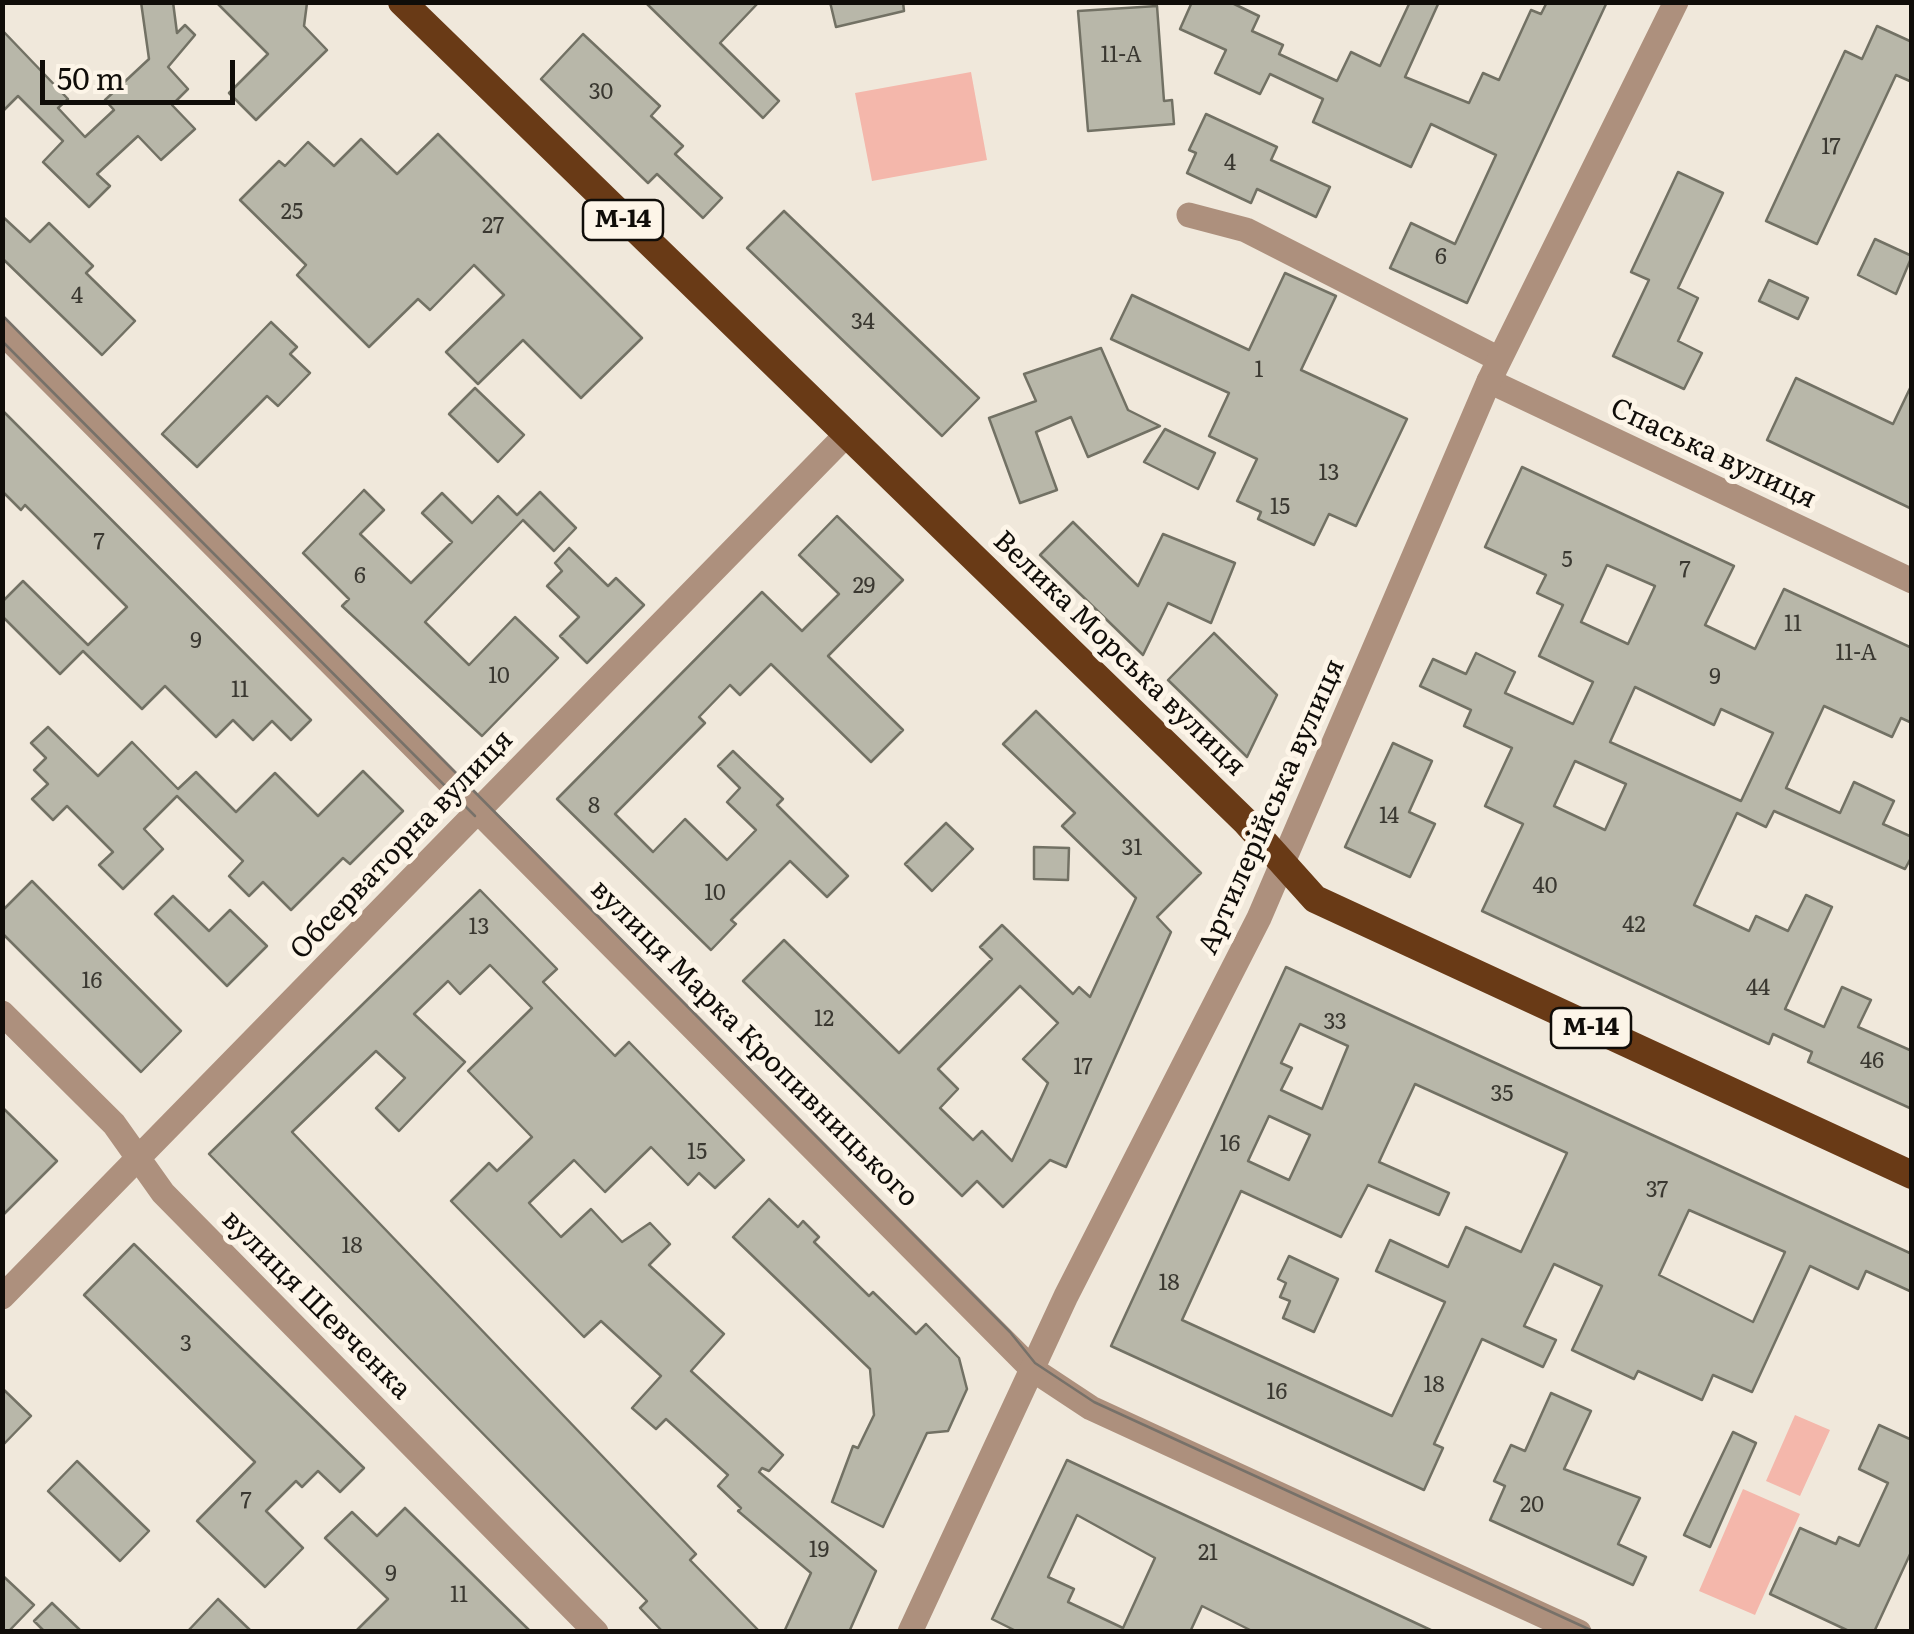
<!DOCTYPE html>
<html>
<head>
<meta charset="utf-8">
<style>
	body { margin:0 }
	#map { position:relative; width:1914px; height:1634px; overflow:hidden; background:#f0e8db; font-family:Literata,serif }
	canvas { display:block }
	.frame { position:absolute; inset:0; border:5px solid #100d09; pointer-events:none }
	.scale { position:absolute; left:40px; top:60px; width:195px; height:45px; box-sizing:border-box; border:5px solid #100d09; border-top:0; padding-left:12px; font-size:30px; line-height:35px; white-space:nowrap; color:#100d09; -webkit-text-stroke:8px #fdf5e8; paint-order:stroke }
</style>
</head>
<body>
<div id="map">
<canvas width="1914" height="1634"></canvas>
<div class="frame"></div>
<div class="scale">50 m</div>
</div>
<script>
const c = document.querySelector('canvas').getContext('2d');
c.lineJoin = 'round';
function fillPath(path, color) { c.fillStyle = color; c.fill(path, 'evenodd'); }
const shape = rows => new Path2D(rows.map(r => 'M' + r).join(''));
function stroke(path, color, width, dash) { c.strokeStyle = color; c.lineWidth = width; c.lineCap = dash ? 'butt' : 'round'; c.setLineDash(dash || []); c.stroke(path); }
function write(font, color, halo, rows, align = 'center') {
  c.font = font + ' Literata,serif'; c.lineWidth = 10; c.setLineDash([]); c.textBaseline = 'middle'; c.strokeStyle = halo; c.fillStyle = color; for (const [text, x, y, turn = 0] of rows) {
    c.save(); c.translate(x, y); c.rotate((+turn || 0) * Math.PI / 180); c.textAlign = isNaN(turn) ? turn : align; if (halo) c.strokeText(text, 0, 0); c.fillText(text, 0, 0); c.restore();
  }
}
fillPath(shape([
	[971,72,987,160,872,181,855,93],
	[1795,1415,1830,1430,1800,1496,1766,1481],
	[1743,1489,1800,1514,1755,1615,1699,1591]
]), '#f4b7ab');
const building = shape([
	[141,2,173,2,177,33,185,25,195,35,168,67,188,89,172,105,195,129,161,160,138,136,97,174,110,186,89,207,43,162,63,141,18,96,2,112,2,30,68,99,58,108,85,137,114,110,105,100,149,59,141,2],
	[216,2,307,3,304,26,327,50,256,120,229,93,268,54,216,2],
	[645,2,759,2,720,43,779,101,763,118,645,2],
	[830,2,903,2,904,11,836,27,830,2],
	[1192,2,1230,2,1259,16,1252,31,1283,45,1279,54,1337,81,1351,52,1380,66,1410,2,1439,2,1405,77,1469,103,1483,73,1499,80,1531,10,1541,14,1547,2,1607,2,1467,303,1390,268,1411,223,1455,244,1496,155,1431,124,1411,167,1313,122,1323,99,1270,74,1260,94,1215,73,1226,50,1180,29,1192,2],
	[1157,6,1164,101,1172,100,1174,124,1088,131,1078,11,1157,6],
	[1877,26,1912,42,1912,82,1896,75,1817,244,1766,221,1845,51,1862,59,1877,26],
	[583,34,660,106,651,116,683,146,675,154,722,198,703,218,657,174,648,183,541,79,583,34],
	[1206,114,1277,147,1271,160,1330,187,1316,217,1257,189,1251,203,1187,173,1196,153,1189,150,1206,114],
	[438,134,642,338,581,398,523,340,478,384,446,352,504,295,474,265,430,310,418,299,369,347,297,275,306,265,240,200,279,161,285,166,308,142,334,166,361,139,397,174,438,134],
	[1678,172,1723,193,1678,288,1698,298,1678,341,1702,353,1684,389,1613,356,1649,280,1631,272,1678,172],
	[784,211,979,398,942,436,747,248,784,211],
	[2,216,30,242,49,223,93,266,86,273,135,321,102,355,2,258,2,216],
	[1875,239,1912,256,1896,294,1858,275,1875,239],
	[1285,273,1336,296,1301,370,1407,419,1356,526,1329,514,1314,545,1258,519,1261,512,1237,501,1257,459,1209,436,1229,393,1111,339,1132,295,1249,350,1285,273],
	[1769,280,1808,298,1798,319,1759,301,1769,280],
	[271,322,297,347,290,354,310,373,278,406,267,396,197,467,162,434,271,322],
	[1101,348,1128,410,1160,426,1088,457,1071,417,1036,432,1057,490,1020,503,989,418,1036,401,1024,374,1101,348],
	[1796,378,1893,424,1912,384,1912,509,1767,440,1796,378],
	[475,388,524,435,498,462,449,414,475,388],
	[2,410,311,720,291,740,272,721,253,740,233,720,216,737,165,686,142,709,83,651,60,674,2,616,2,602,23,581,88,645,127,607,25,505,21,510,2,491,2,410],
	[1165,429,1215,453,1198,489,1144,462,1165,429],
	[1522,467,1734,566,1705,625,1755,649,1784,589,1912,648,1912,723,1901,718,1892,737,1824,706,1786,788,1840,813,1854,782,1894,801,1883,824,1912,837,1912,856,1905,869,1774,811,1766,827,1737,813,1694,905,1749,931,1756,916,1788,931,1806,895,1832,907,1785,1009,1824,1027,1842,987,1871,1000,1858,1027,1912,1051,1912,1109,1808,1062,1812,1052,1773,1034,1769,1044,1482,911,1523,824,1485,806,1512,748,1464,726,1471,710,1420,686,1433,659,1466,674,1476,653,1515,672,1505,693,1573,724,1593,682,1539,656,1563,605,1537,593,1546,575,1485,547,1522,467],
	[1607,565,1655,586,1628,644,1581,622,1607,565],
	[1635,687,1714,725,1721,709,1773,733,1741,801,1610,742,1635,687],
	[1575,761,1626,784,1605,830,1554,806,1575,761],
	[364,490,384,510,360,534,411,583,452,542,422,513,442,493,472,523,498,496,517,515,540,492,576,528,554,551,523,520,425,622,469,665,515,617,558,658,482,736,342,606,349,599,303,553,364,490],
	[837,516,903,580,828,656,903,730,871,762,771,664,740,695,730,685,699,717,705,723,615,814,653,852,685,819,727,860,756,830,727,802,740,788,718,766,733,751,783,799,777,805,848,876,827,897,790,861,731,920,736,924,711,950,557,799,762,592,802,631,839,594,799,555,837,516],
	[1073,522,1138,586,1163,534,1235,563,1211,623,1168,603,1143,655,1040,555,1073,522],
	[569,548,608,586,616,578,644,605,587,663,560,636,579,617,547,586,562,571,555,563,569,548],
	[1214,633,1277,695,1247,757,1168,680,1214,633],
	[1036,711,1201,873,1157,917,1171,932,1066,1167,1050,1160,1003,1207,977,1181,962,1196,743,981,784,940,899,1053,992,959,980,947,1002,925,1073,994,1079,987,1090,997,1136,898,1062,826,1075,813,1003,744,1036,711],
	[1020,986,1058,1023,1023,1059,1048,1083,1012,1161,982,1131,973,1140,940,1108,958,1089,938,1069,1020,986],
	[48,727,98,776,132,742,178,789,196,772,236,812,275,773,318,816,363,771,403,811,350,864,343,858,291,910,263,882,249,896,229,876,243,861,177,796,144,829,163,849,123,889,99,865,113,852,67,806,53,820,32,799,48,784,34,770,46,758,31,743,48,727],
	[1393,743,1432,761,1409,812,1435,824,1410,877,1345,847,1393,743],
	[946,823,973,849,932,891,905,864,946,823],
	[1034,847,1069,848,1068,880,1034,879,1034,847],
	[32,881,181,1031,141,1072,2,933,2,911,32,881],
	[480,890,557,969,543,982,615,1056,629,1042,744,1160,715,1188,699,1173,688,1185,651,1147,605,1192,574,1160,529,1203,561,1237,591,1209,622,1242,650,1223,670,1244,649,1265,724,1334,691,1371,783,1455,769,1471,762,1468,759,1472,876,1571,849,1632,784,1632,811,1573,738,1511,741,1508,718,1486,728,1475,666,1419,656,1429,632,1408,661,1376,601,1321,584,1337,451,1201,489,1163,497,1171,532,1137,468,1071,532,1008,490,965,460,994,448,981,414,1014,465,1062,399,1131,376,1108,405,1078,376,1051,292,1132,696,1554,690,1560,760,1632,663,1632,640,1608,647,1601,209,1154,480,890],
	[173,896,209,931,230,910,267,946,227,986,155,914,173,896],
	[1286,967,1912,1254,1912,1292,1866,1271,1858,1289,1810,1266,1752,1392,1713,1375,1702,1400,1638,1371,1634,1379,1572,1350,1602,1286,1554,1264,1524,1326,1556,1340,1543,1367,1482,1339,1434,1444,1443,1448,1424,1490,1111,1346,1286,967],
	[1300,1024,1348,1046,1322,1109,1281,1090,1292,1068,1281,1063,1300,1024],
	[1415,1084,1567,1153,1521,1252,1466,1227,1448,1267,1390,1240,1376,1271,1445,1302,1392,1416,1182,1320,1241,1191,1341,1237,1368,1185,1439,1215,1449,1193,1379,1162,1415,1084],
	[1269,1116,1310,1135,1289,1180,1248,1161,1269,1116],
	[1689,1210,1785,1252,1753,1322,1659,1275,1689,1210],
	[2,1107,57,1161,2,1216,2,1107],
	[769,1199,798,1227,803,1221,819,1237,814,1242,869,1296,873,1292,916,1334,926,1324,959,1358,967,1389,948,1431,927,1433,883,1527,832,1502,853,1446,858,1448,874,1415,870,1369,733,1237,769,1199],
	[134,1244,364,1468,340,1492,318,1471,302,1487,296,1481,266,1511,303,1548,265,1587,197,1521,255,1462,84,1295,134,1244],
	[1289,1256,1338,1279,1314,1332,1283,1318,1290,1301,1280,1297,1286,1283,1278,1279,1289,1256],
	[2,1388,31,1416,2,1446,2,1388],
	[1551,1393,1591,1411,1564,1469,1640,1498,1618,1544,1646,1557,1633,1585,1490,1520,1505,1486,1494,1481,1511,1445,1525,1451,1551,1393],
	[1879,1425,1912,1440,1912,1550,1874,1632,1851,1632,1770,1594,1800,1528,1836,1544,1839,1537,1859,1546,1888,1483,1859,1469,1879,1425],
	[1733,1432,1756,1443,1710,1547,1684,1535,1733,1432],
	[1067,1460,1313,1575,1435,1632,1254,1632,1202,1606,1190,1632,1018,1632,992,1619,1067,1460],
	[1077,1515,1155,1558,1123,1628,1068,1602,1074,1589,1048,1577,1077,1515],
	[77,1461,149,1531,120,1561,48,1491,77,1461],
	[405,1508,460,1562,531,1632,355,1632,388,1599,325,1538,352,1512,377,1536,405,1508],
	[2,1575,34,1605,8,1632,2,1632,2,1575],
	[218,1599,252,1632,187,1632,218,1599],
	[52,1603,82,1632,45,1632,34,1621,52,1603]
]);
fillPath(building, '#b8b7a9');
stroke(building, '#727164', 2.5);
stroke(shape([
	[1189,215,1246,230,1499,359],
	[2,332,1032,1369,1091,1408,1579,1632],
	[1489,381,1912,581],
	[2,1013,114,1124,163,1193,596,1632],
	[2,1297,845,436]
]), '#ad907d', 25);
stroke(shape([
	[910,1632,1066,1296,1259,918,1489,381,1676,2]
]), '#ad907d', 25);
stroke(shape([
	[402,2,1245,821,1315,899,1912,1175]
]), '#693a16', 28);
stroke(shape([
	[2,315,1010,1332,1035,1363,1094,1402,1595,1632],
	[2,341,475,816]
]), '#777169', 2.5);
write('22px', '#3a3831', null, [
	["11-А",1121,56],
	["30",601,93],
	["17",1831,148],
	["4",1230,164],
	["25",292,213],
	["27",493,227],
	["6",1441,258],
	["4",77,297],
	["34",863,323],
	["1",1259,371],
	["13",1329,474],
	["15",1280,508],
	["7",99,543],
	["5",1567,561],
	["7",1685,571],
	["6",360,577],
	["29",864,587],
	["11",1793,625],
	["9",196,642],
	["11-А",1856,654],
	["10",499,677],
	["9",1715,678],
	["11",240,691],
	["8",594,807],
	["14",1389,817],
	["31",1132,849],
	["40",1545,887],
	["10",715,894],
	["42",1634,926],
	["13",479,928],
	["16",92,982],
	["44",1758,989],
	["12",824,1020],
	["33",1335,1023],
	["46",1872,1062],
	["17",1083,1068],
	["35",1502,1095],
	["16",1230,1145],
	["15",697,1153],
	["37",1657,1191],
	["18",352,1247],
	["18",1169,1284],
	["3",186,1345],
	["18",1434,1386],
	["16",1277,1393],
	["7",246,1502],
	["20",1532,1506],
	["19",819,1551],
	["21",1208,1554],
	["9",391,1575],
	["11",459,1596]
]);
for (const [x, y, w] of [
	[623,220,80],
	[1591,1028,80]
]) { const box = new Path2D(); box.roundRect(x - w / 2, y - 20, w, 40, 8); c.fillStyle = '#fdf5e8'; c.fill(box); stroke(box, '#100d09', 2.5); }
write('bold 25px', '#100d09', null, [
	["М-14",623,220],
	["М-14",1591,1028]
]);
write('28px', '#100d09', '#fdf5e8', [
	["Спаська вулиця",1713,454,25],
	["Велика Морська вулиця",1119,654,44],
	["Артилерійська вулиця",1272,807,-66],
	["Обсерваторна вулиця",402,845,-46],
	["вулиця Марка Кропивницького",754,1044,45],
	["вулиця Шевченка",316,1305,45]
]);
</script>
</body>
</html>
